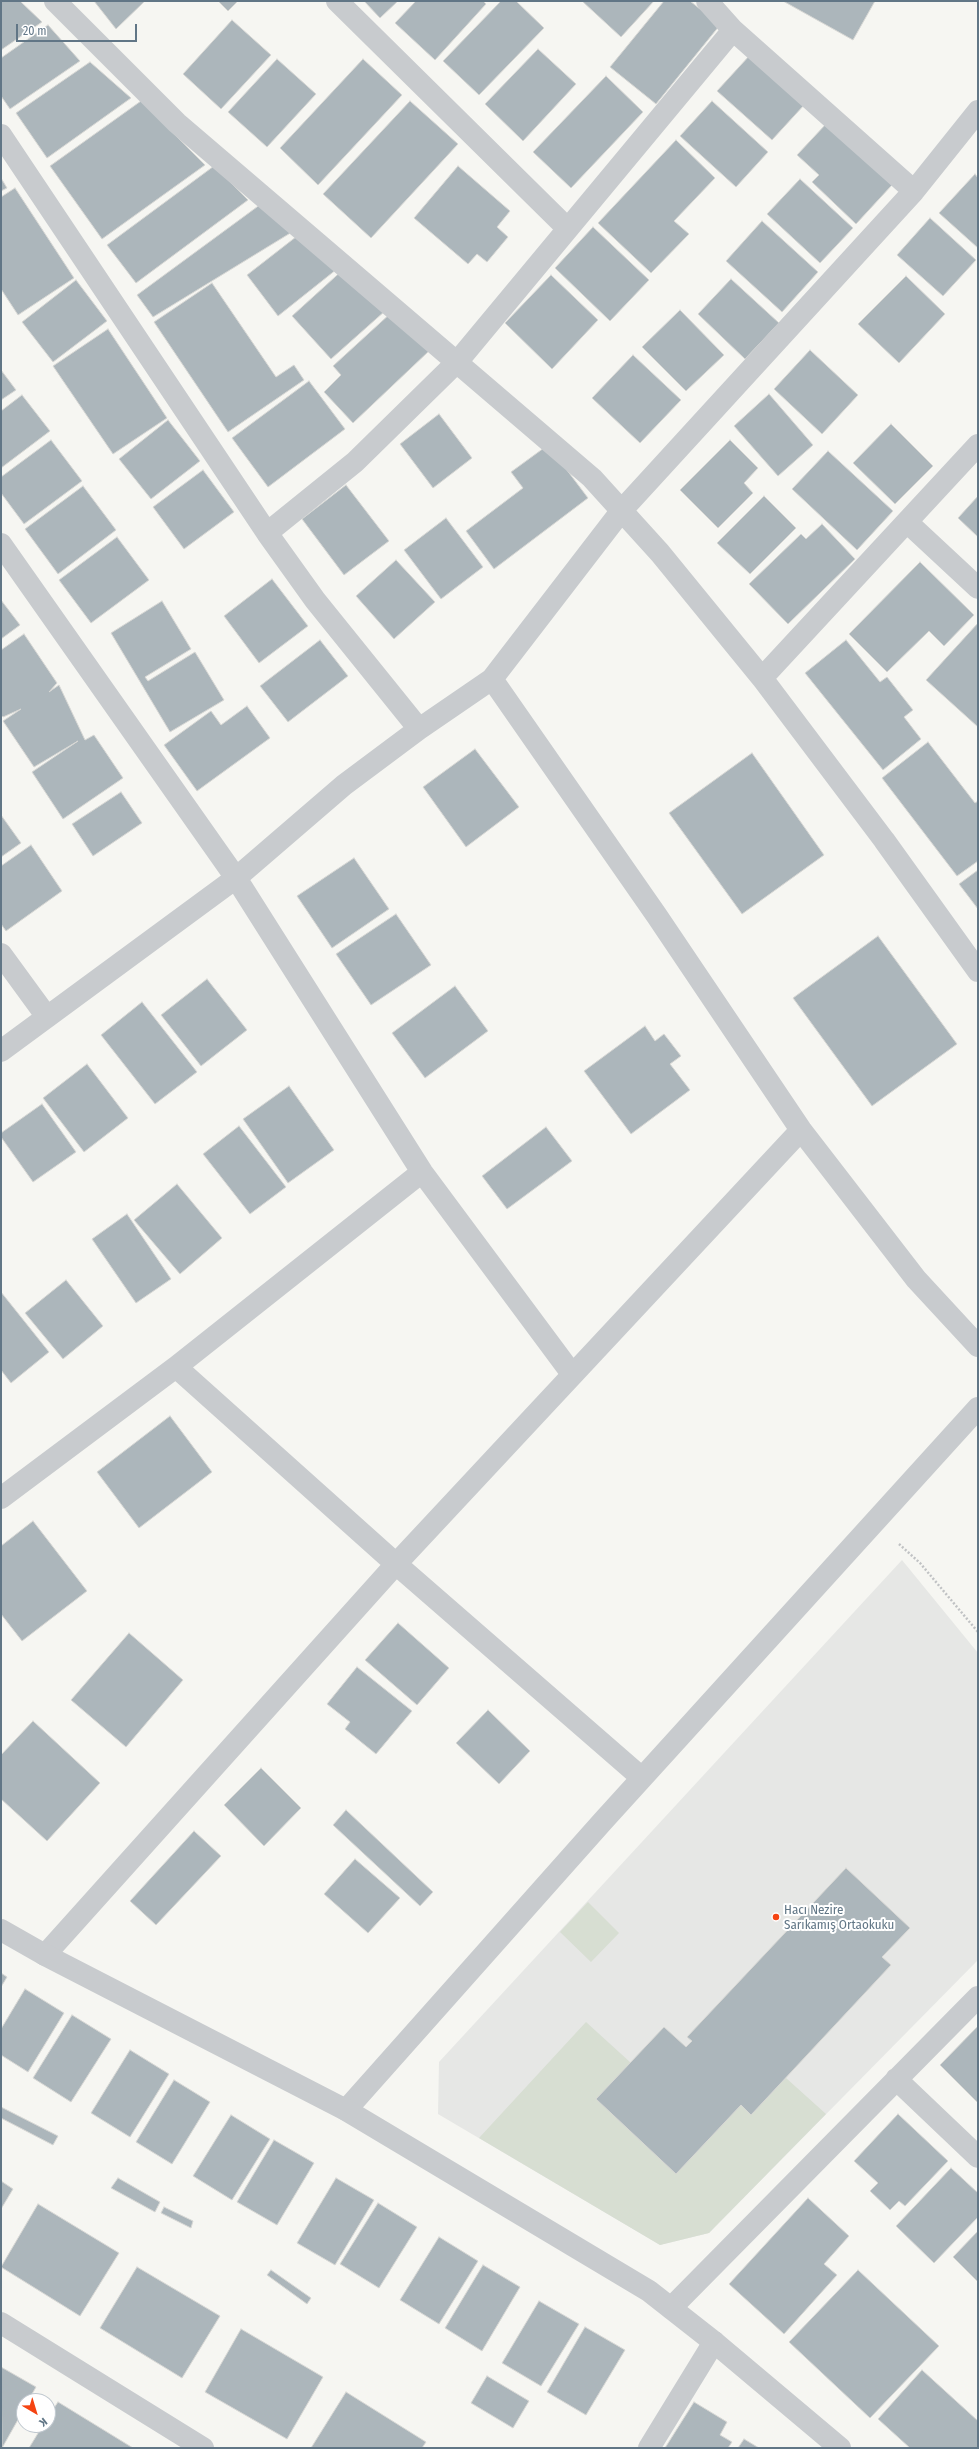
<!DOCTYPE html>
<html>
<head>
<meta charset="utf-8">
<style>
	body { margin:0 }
	#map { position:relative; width:979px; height:2449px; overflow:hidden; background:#f6f6f2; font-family:"Fira Sans Condensed",sans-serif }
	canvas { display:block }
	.frame { position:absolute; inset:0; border:2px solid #617686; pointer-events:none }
	.north { position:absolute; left:16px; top:2393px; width:40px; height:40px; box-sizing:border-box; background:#fff; border:1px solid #c0c8cf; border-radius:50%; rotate:142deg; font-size:11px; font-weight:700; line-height:16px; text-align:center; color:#617686 }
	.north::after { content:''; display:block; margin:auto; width:14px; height:18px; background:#f54412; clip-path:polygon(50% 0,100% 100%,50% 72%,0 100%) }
	.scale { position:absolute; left:16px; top:24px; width:121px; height:18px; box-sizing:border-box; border:2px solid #617686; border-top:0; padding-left:5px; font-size:12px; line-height:14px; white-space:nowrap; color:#617686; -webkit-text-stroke:3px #fff; paint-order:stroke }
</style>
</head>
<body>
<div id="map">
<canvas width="979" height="2449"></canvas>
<div class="frame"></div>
<div class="north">K</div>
<div class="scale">20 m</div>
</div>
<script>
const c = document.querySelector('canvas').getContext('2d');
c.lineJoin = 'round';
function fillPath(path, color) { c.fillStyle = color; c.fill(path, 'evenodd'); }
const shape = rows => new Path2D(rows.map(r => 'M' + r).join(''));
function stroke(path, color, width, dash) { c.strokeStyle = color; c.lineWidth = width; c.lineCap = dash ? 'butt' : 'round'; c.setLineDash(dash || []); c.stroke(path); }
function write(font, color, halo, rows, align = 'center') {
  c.font = font + ' "Fira Sans Condensed",sans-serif'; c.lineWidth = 4; c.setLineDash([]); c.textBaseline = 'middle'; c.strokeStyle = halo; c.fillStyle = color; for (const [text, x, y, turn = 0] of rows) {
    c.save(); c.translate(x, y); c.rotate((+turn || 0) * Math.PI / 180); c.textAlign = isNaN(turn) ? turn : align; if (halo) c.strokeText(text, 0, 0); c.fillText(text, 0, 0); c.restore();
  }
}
fillPath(shape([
	[902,1560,978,1653,978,1960,709,2233,660,2245,438,2114,439,2062]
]), '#e6e7e5');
fillPath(shape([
	[588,1902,619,1933,591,1962,560,1932],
	[586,2022,631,2063,596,2099,676,2174,741,2105,751,2115,786,2078,826,2114,709,2233,660,2245,479,2138]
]), '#d7ded2');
const building = shape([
	[1,1,20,1,42,22,1,50,1,1],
	[94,1,145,1,116,29,94,1],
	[218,1,238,1,228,11,218,1],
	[364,1,398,1,380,18,364,1],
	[416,1,483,1,486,4,435,60,395,23,416,1],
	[501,1,516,1,544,28,479,95,443,61,501,1],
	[582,1,654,1,621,37,582,1],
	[664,1,690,1,720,25,656,104,610,67,664,1],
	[783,1,875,1,853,40,783,1],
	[232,20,271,55,221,109,183,74,232,20],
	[48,25,80,61,10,109,1,96,1,58,48,25],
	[538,49,576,84,523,141,485,104,538,49],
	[750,55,805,104,772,140,717,91,750,55],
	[277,59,316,94,267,147,228,112,277,59],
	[363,59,402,95,318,185,280,148,363,59],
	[90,62,131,98,47,158,16,113,90,62],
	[606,76,643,112,571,188,533,152,606,76],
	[141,101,205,165,102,239,50,166,141,101],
	[410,101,458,144,371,238,323,194,410,101],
	[712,101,768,152,736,187,680,136,712,101],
	[826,124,892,185,856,224,812,182,819,175,797,155,826,124],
	[676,140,715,178,674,221,689,234,651,273,598,223,676,140],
	[214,166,248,200,136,283,107,245,214,166],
	[458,166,510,211,497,227,508,237,487,262,477,254,468,264,414,218,458,166],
	[975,174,978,178,978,248,939,213,975,174],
	[1,178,7,188,1,191,1,178],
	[800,179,853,228,820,263,767,214,800,179],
	[15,188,74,278,18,315,1,289,1,197,15,188],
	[261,204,292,232,153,317,137,295,261,204],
	[930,218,976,260,943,296,897,255,930,218],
	[762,221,818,272,782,312,726,261,762,221],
	[593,227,649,280,610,321,555,268,593,227],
	[301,233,337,269,278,316,247,275,301,233],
	[346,267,385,311,331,359,292,316,346,267],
	[551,275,598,320,552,369,505,323,551,275],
	[906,276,945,314,899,363,858,324,906,276],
	[731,279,779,323,745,359,698,314,731,279],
	[76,280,107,321,53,362,22,322,76,280],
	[212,283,276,377,294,365,304,380,228,432,154,322,212,283],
	[680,310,724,355,686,391,642,347,680,310],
	[392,312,429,351,353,423,324,392,341,375,333,366,392,312],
	[108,329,167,418,113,454,53,366,108,329],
	[810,350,858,395,822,434,774,389,810,350],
	[633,355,681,400,640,443,592,398,633,355],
	[1,370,16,390,1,400,1,370],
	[309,381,345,429,268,487,232,438,309,381],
	[769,394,813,445,778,476,734,426,769,394],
	[22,395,50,431,1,468,1,411,22,395],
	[439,414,472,458,433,488,400,444,439,414],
	[168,420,200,461,151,499,119,459,168,420],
	[891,424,933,466,895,504,853,463,891,424],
	[51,440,82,481,24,524,1,493,1,477,51,440],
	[730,440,758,468,744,483,753,493,718,528,680,490,730,440],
	[548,445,588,498,494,569,466,531,523,488,511,472,548,445],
	[828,451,893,511,857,550,792,489,828,451],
	[203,470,234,512,184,549,153,507,203,470],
	[346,485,389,541,344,575,302,519,346,485],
	[83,486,116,530,58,574,25,529,83,486],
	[764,496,796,528,750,574,717,543,764,496],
	[978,496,978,537,958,518,978,496],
	[446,518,483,567,441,599,404,550,446,518],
	[822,524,855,559,788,624,749,584,801,534,806,539,822,524],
	[117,537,149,580,91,623,59,580,117,537],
	[396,560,435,602,394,639,356,596,396,560],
	[920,562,974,615,944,646,929,631,887,672,849,634,920,562],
	[272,579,308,626,259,663,224,616,272,579],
	[1,600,20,625,1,639,1,600],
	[162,601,191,649,145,677,148,681,195,652,224,700,170,732,111,633,162,601],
	[978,623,978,727,926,680,978,623],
	[24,634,57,683,49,692,59,685,85,740,94,735,123,778,63,819,32,772,78,741,34,767,3,721,21,709,3,717,1,715,1,650,24,634],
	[320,640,348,676,288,722,260,686,320,640],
	[846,640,880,682,887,677,913,710,904,717,921,739,883,770,805,673,846,640],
	[247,706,270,738,197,791,164,745,211,711,221,725,247,706],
	[928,742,975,803,978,801,978,861,957,876,882,778,928,742],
	[475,749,519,807,466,847,423,787,475,749],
	[752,753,824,855,742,914,669,813,752,753],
	[121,792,142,823,93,856,72,824,121,792],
	[1,815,21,843,1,857,1,815],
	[31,845,62,891,6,931,1,924,1,866,31,845],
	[354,858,389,909,332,948,297,896,354,858],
	[978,870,978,909,959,884,978,870],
	[396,914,431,965,371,1005,336,954,396,914],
	[878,936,957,1044,872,1106,793,998,878,936],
	[207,979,247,1030,201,1066,161,1015,207,979],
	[455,986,488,1031,425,1078,392,1033,455,986],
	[142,1002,197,1072,155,1104,101,1035,142,1002],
	[645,1026,655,1041,664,1034,681,1056,670,1064,690,1090,631,1134,584,1071,645,1026],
	[87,1064,128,1118,84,1152,43,1098,87,1064],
	[289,1086,334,1150,288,1183,243,1119,289,1086],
	[42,1104,76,1152,33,1182,1,1137,1,1133,42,1104],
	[239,1126,286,1187,250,1214,203,1154,239,1126],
	[546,1127,572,1161,507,1209,482,1176,546,1127],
	[177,1184,222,1238,180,1274,134,1220,177,1184],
	[127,1214,171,1279,136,1303,92,1239,127,1214],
	[66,1280,103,1326,63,1359,25,1313,66,1280],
	[1,1292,49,1352,11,1383,1,1370,1,1292],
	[170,1416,212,1472,139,1528,97,1472,170,1416],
	[33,1521,87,1591,22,1641,1,1614,1,1546,33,1521],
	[398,1623,449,1668,417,1705,365,1660,398,1623],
	[129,1633,183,1680,126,1747,71,1700,129,1633],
	[357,1667,412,1711,376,1754,345,1729,350,1722,327,1704,357,1667],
	[488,1710,530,1751,499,1784,456,1743,488,1710],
	[33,1721,100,1783,47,1841,1,1799,1,1755,33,1721],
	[261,1768,301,1808,264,1846,224,1805,261,1768],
	[346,1810,433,1892,420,1906,333,1825,346,1810],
	[194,1831,221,1856,156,1925,130,1901,194,1831],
	[355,1859,400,1898,368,1933,324,1894,355,1859],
	[846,1868,910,1928,882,1957,891,1965,751,2115,741,2105,676,2174,596,2099,664,2027,686,2047,692,2041,687,2037,846,1868],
	[1,1973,7,1977,1,1987,1,1973],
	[25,1989,64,2013,28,2072,1,2055,1,2029,25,1989],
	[72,2015,111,2039,71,2102,33,2078,72,2015],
	[978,2026,978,2103,940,2065,978,2026],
	[130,2050,169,2074,130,2137,91,2113,130,2050],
	[174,2080,210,2102,172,2164,136,2142,174,2080],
	[1,2107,58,2136,53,2145,1,2118,1,2107],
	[898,2114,948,2161,905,2206,899,2201,890,2210,870,2191,878,2183,854,2161,898,2114],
	[231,2115,270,2139,232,2200,193,2176,231,2115],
	[274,2140,314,2163,277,2225,237,2202,274,2140],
	[951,2168,978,2193,978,2217,934,2263,896,2226,951,2168],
	[118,2178,160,2202,155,2212,111,2188,118,2178],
	[336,2178,374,2200,335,2265,297,2243,336,2178],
	[1,2181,13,2189,1,2209,1,2181],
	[808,2198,849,2236,824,2264,837,2275,784,2334,729,2284,808,2198],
	[378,2203,417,2227,379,2288,340,2264,378,2203],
	[38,2204,119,2253,80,2316,1,2267,38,2204],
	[164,2207,193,2221,191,2228,161,2213,164,2207],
	[978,2231,978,2282,953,2257,978,2231],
	[439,2237,478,2261,439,2324,400,2300,439,2237],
	[483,2265,520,2287,482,2351,445,2328,483,2265],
	[137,2267,220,2316,182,2378,100,2328,137,2267],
	[271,2270,311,2298,307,2304,267,2275,271,2270],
	[858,2270,939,2346,870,2418,789,2342,858,2270],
	[539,2301,579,2324,541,2386,502,2363,539,2301],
	[585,2327,625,2350,586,2415,547,2392,585,2327],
	[241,2329,323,2377,287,2439,205,2392,241,2329],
	[1,2367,36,2387,28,2401,24,2401,24,2409,2,2448,1,2367],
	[922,2370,978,2421,978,2448,910,2448,878,2419,922,2370],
	[487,2376,529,2401,513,2428,471,2403,487,2376],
	[346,2392,426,2442,422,2448,311,2448,346,2392],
	[58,2402,133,2448,29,2448,43,2425,48,2425,48,2417,58,2402],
	[694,2402,727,2422,720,2435,732,2442,728,2448,665,2448,694,2402],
	[744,2439,759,2448,738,2448,744,2439]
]);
fillPath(building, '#acb6bb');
stroke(building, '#d7d7d4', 1);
stroke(shape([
	[899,1544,920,1563,978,1632]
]), '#c0c2c4', 2.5, [2, 2]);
stroke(shape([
	[55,1,177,123,592,478,660,553,762,678,978,445],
	[337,1,567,228],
	[1,135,267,533,315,600,419,729],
	[914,191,978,111],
	[907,522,978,588],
	[267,533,355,462,458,361,733,30,707,1],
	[1,544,236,878,1,1051],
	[762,678,884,840,978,971],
	[492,679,657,916,801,1130,916,1279,978,1346],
	[1,954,47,1017],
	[176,1367,396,1564,642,1778],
	[572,1374,422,1172,236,878,344,785,419,729,492,679,622,510,914,191,733,30],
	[1,1498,176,1367,422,1172],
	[45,1955,396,1564,801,1130],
	[896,2079,978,2157],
	[346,2110,603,1821,978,1408],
	[671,2308,978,1997],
	[1,2323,203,2448],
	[649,2448,714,2342]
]), '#c8cbce', 22);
stroke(shape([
	[1,1930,45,1955,346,2110,649,2291,714,2342,840,2448]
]), '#c8cbce', 22);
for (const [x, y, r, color] of [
	[776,1917,4,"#f54412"]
]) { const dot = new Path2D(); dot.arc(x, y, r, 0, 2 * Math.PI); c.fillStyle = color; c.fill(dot); stroke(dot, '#fff', 1.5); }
write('13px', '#617686', '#fff', [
	["Hacı Nezire",784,1910],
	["Sarıkamış Ortaokuku",784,1925]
], 'left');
</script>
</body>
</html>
